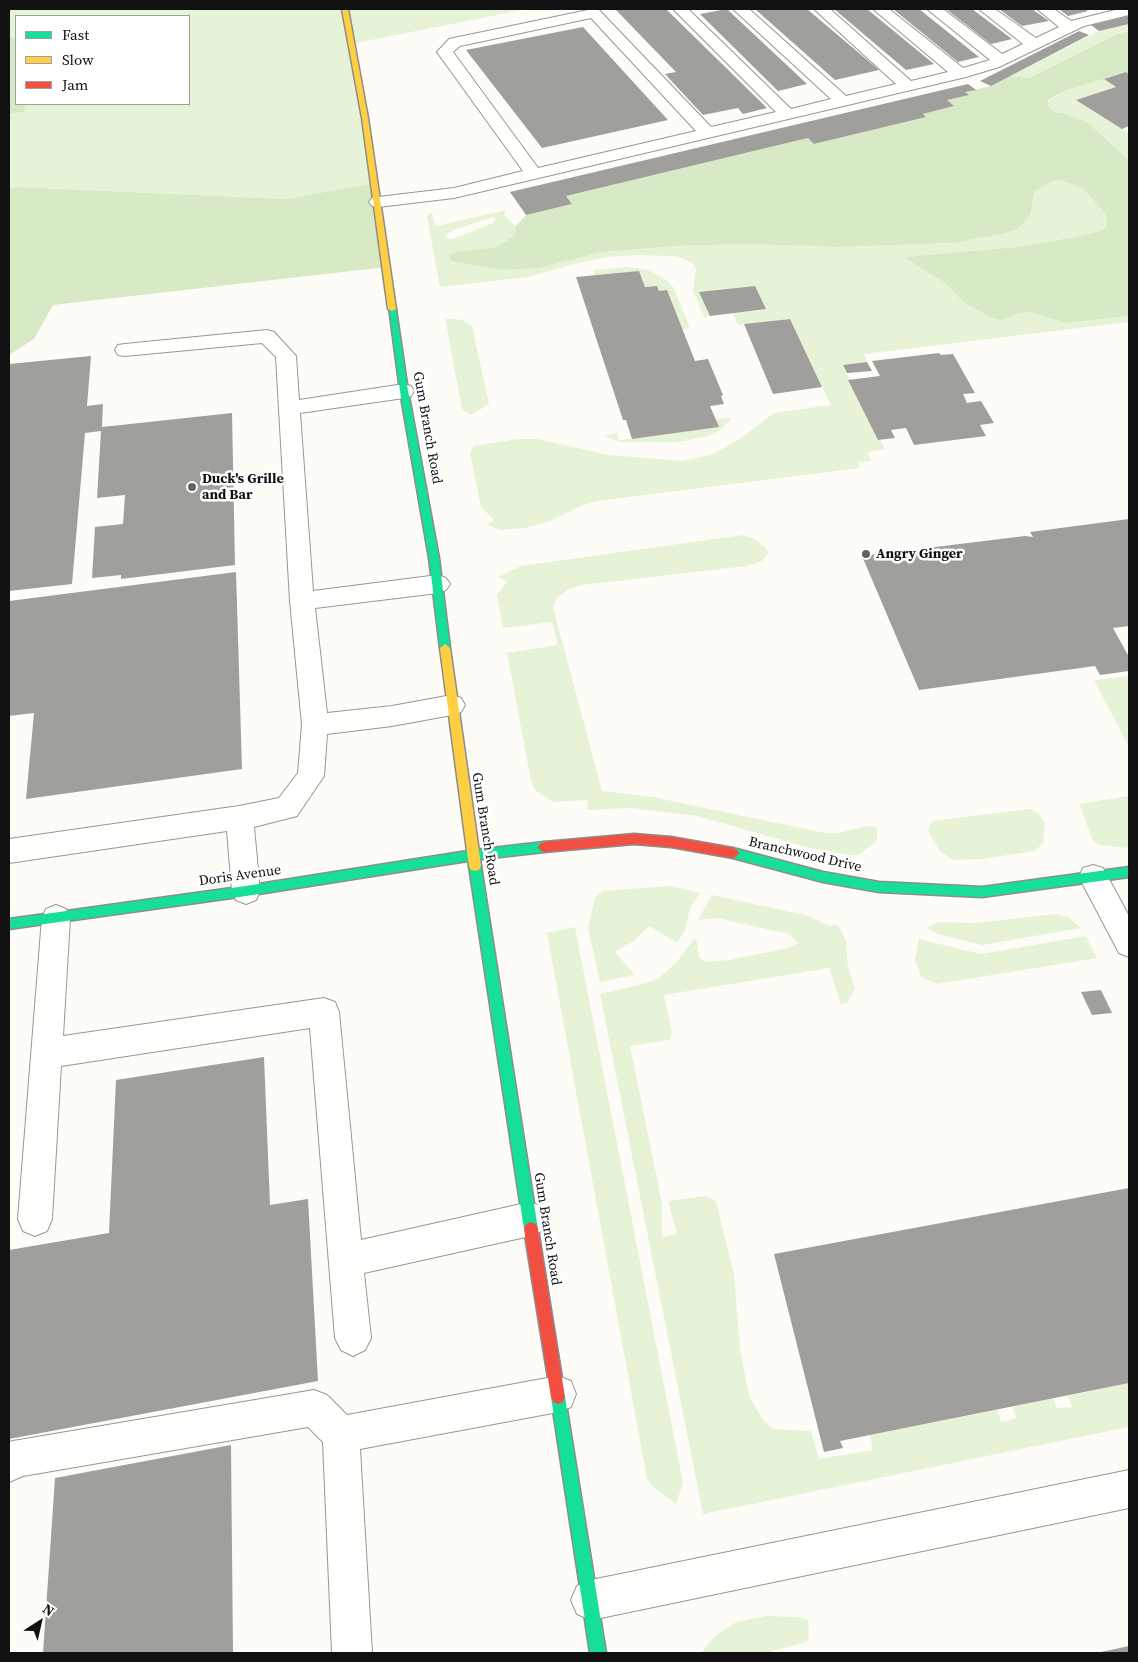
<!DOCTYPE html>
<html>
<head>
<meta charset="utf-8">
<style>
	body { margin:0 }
	#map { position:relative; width:1138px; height:1662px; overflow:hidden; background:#fdfcf7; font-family:"Source Serif 4",serif }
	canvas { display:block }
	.frame { position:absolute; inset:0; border:10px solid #111; pointer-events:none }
	.legend { position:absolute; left:15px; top:15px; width:175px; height:90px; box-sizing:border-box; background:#fff; border:1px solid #a0a0a0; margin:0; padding:6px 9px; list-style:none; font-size:15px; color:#111 }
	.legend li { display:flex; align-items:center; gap:10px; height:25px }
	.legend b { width:25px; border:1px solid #a0a0a0 }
	.north { position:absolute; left:15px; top:1597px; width:50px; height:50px; -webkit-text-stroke:4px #fff; paint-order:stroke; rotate:35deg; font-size:14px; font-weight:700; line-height:20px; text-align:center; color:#111 }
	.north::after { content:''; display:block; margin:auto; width:18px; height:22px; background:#111; clip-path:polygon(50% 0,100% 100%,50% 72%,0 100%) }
</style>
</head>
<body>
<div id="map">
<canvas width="1138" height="1662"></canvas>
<div class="frame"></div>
<ul class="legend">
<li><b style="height:6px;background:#16e098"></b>Fast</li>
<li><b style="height:6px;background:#ffcf43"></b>Slow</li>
<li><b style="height:6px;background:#f24e42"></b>Jam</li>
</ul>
<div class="north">N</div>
</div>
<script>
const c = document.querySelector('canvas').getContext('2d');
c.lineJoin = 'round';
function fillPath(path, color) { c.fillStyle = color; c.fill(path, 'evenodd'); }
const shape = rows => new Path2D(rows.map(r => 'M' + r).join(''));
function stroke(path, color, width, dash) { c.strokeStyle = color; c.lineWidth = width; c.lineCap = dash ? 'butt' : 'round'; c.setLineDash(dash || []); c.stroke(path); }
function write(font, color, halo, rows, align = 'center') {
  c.font = font + ' "Source Serif 4",serif'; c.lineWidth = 5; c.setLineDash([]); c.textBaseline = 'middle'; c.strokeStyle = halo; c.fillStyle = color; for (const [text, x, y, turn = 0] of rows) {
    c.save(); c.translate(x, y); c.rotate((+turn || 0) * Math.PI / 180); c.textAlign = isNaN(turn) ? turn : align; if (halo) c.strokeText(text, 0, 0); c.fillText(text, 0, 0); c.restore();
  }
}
fillPath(shape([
	[9,9,527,9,351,44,375,183,286,199,17,187,9,189,9,114,24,112,27,104,189,104,189,16,16,16,16,38,9,37],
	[1129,24,1129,31,1117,34,1029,78,1010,76,1099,31],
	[1104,79,1116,87,1077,100,1129,133,1129,160,1087,122,1063,113,1054,112,1046,105,1048,101,1062,92],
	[1055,180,1063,181,1084,189,1107,216,1106,227,1101,231,1074,237,1017,247,905,257,945,283,964,303,1003,320,1017,313,1028,312,1068,323,1129,316,1129,322,864,354,867,362,842,365,885,449,868,452,871,461,858,462,860,468,597,501,585,504,548,522,525,528,500,530,487,525,494,520,481,507,470,453,474,446,517,439,537,439,609,455,682,461,711,455,738,440,774,413,831,405,790,319,738,325,733,313,766,309,755,286,700,292,710,316,704,317,693,291,696,269,693,264,684,259,673,256,636,255,608,257,574,264,528,277,440,287,427,216,432,212,434,224,437,226,506,210,504,215,516,226,514,236,496,247,459,251,450,261,502,270,539,268,603,252,676,246,745,244,838,247,953,243,1003,234,1018,229,1030,215,1035,191],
	[492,217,496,219,493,223,453,239,446,238,446,235,454,230],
	[629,267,648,270,668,281,673,287,690,328,682,329,667,290,659,291,657,286,645,287,639,271,595,276,593,270],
	[445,318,462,320,472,326,489,404,471,415,462,410],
	[732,418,720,430,708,436,679,442,621,442,604,436,617,433,619,440,632,439,718,427,715,419],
	[743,535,753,538,766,548,768,553,763,561,746,566,582,585,567,590,557,598,553,607,602,791,653,797,825,833,837,833,867,826,877,827,877,839,873,844,858,855,848,855,802,846,697,816,632,808,588,810,587,800,553,802,535,790,531,781,507,653,558,645,552,622,503,628,497,595,507,582,498,577,521,566],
	[1129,676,1129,747,1094,680],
	[1129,796,1129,848,1100,845,1093,841,1079,804],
	[1030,809,1038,813,1045,823,1043,843,1035,851,982,859,953,860,939,850,928,831,932,821],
	[671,886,700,893,690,908,685,930,677,943,649,926,634,941,615,952,635,975,600,982,588,928,595,898,603,891],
	[712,895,806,915,829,926,838,925,846,941,848,968,855,988,848,1002,841,1005,829,968,664,995,672,1032,671,1037,669,1040,630,1046,662,1203,662,1237,677,1234,668,1201,705,1196,716,1201,734,1274,740,1349,749,1396,763,1420,773,1429,811,1431,819,1459,873,1450,870,1435,997,1410,1001,1422,1017,1418,1012,1406,1053,1398,1057,1408,1072,1407,1068,1396,1129,1383,1129,1427,703,1514,600,994,643,984,659,978,676,963,694,939,697,941,699,957,705,962,729,960,788,948,798,943,789,934,717,918,698,920],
	[1056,914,1068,917,1081,928,982,945,941,935,927,928,939,922,975,923],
	[575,927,683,1483,676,1504,652,1486,647,1479,547,933],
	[1086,936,1097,958,937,984,921,977,915,959,919,939,981,954],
	[766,1616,800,1617,808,1620,809,1638,806,1642,765,1653,701,1653,715,1636,736,1622]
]), '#e7f3d7');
fillPath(shape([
	[1129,31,1129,74,1126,72,1062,92,1048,100,1047,105,1054,112,1063,113,1087,122,1129,160,1129,316,1068,323,1028,312,1018,313,1003,320,993,318,964,303,945,283,904,257,1017,247,1074,237,1101,231,1106,227,1107,216,1084,189,1063,181,1055,180,1035,191,1030,215,1018,229,1003,234,953,243,838,247,745,244,676,246,603,252,539,268,502,270,450,261,449,255,459,251,496,247,514,236,516,226,526,215,572,204,566,196,808,138,815,144,925,117,923,114,954,106,947,100,968,95,965,92,991,86,1010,76,1029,78,1117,34],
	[9,37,16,38,16,104,27,104,24,112,9,114],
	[375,183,387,267,53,305,34,339,9,355,9,189,17,187,286,199]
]), '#d8eac5');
fillPath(shape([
	[615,9,666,9,767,108,743,114,738,108,703,115,665,74,676,72],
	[727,9,807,84,778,91,700,14],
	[755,9,807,9,879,70,835,80],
	[834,9,867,9,934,64,906,70],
	[893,9,919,9,979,57,958,62],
	[946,9,972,9,1012,39,991,44],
	[999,9,1032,9,1049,21,1022,26],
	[1059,9,1084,9,1088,11,1068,16],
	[1129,16,1129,24,1099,31,1091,25],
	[583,27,668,120,542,148,466,50],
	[1079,31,1089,35,991,86,980,81],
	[1126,72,1129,74,1129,126,1122,129,1076,100,1116,87,1104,79],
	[968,84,976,90,965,92,969,95,947,100,954,106,923,114,926,117,814,144,808,138,566,196,572,204,526,215,510,192],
	[639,271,645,287,657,286,659,291,667,290,695,361,708,359,723,395,721,396,724,404,710,406,719,427,632,439,626,420,623,420,576,277],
	[755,286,766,309,710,316,699,292],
	[790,319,822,387,773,394,744,324],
	[939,353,941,355,953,354,975,393,963,394,967,403,981,401,994,423,980,425,986,436,914,445,906,428,891,430,895,438,878,440,848,380,880,376,872,361],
	[91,356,87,406,103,404,102,427,232,413,235,565,121,579,121,575,92,578,95,527,123,524,125,495,97,498,101,431,85,433,72,584,9,591,9,364],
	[867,362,872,371,847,373,843,365],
	[1129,519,1129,626,1113,628,1129,657,1129,671,1100,675,1095,666,919,690,862,556,1025,536,1033,537,1030,532],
	[236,572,242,769,26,799,34,713,9,716,9,601],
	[1101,990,1112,1013,1092,1015,1081,992],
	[264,1057,270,1205,308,1199,318,1381,9,1439,9,1250,109,1233,116,1080],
	[1129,1188,1129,1383,840,1441,843,1448,824,1452,774,1254],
	[231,1445,233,1653,43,1653,55,1478],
	[1129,1646,1129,1653,1101,1653,1101,1652]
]), '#a19f9c');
const lane = shape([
	[593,9,599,10,711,127,776,112,673,9,688,9,791,109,831,99,733,9,749,9,846,96,896,84,814,9,830,9,911,81,948,72,873,9,889,9,963,68,990,60,927,9,943,9,1002,54,1023,44,979,9,995,9,1036,38,1059,27,1037,9,1054,9,1071,21,1119,9,1129,9,1129,15,1084,26,999,67,966,77,454,198,378,207,372,206,369,202,372,198,378,197,454,188,523,171,437,52,449,39,593,9],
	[591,18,696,131,538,168,453,52,460,46,591,18],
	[267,330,274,332,296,356,299,400,404,384,411,386,414,391,411,396,404,398,300,413,313,591,438,575,446,578,450,584,446,590,438,593,315,608,327,713,392,706,452,695,461,698,465,705,461,712,452,715,392,726,327,734,324,776,297,816,254,827,260,891,256,900,246,904,236,900,232,891,227,831,9,863,9,839,239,806,279,798,298,773,302,725,290,601,276,357,262,343,125,356,118,355,115,350,118,345,125,344,267,330],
	[1093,865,1103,868,1129,916,1129,957,1119,953,1079,877,1083,868,1093,865],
	[56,905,66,909,70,918,63,1036,324,998,335,1002,339,1012,361,1240,530,1202,542,1207,547,1219,542,1231,530,1236,364,1273,371,1338,365,1350,353,1356,341,1350,335,1338,310,1028,61,1066,52,1219,47,1231,35,1236,23,1231,18,1219,42,918,46,909,56,905],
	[558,1376,571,1381,576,1394,571,1407,558,1412,360,1449,372,1653,332,1653,323,1442,308,1427,23,1476,9,1482,9,1442,13,1441,314,1390,327,1395,347,1415,558,1376],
	[1129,1470,1129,1508,591,1620,577,1614,571,1600,577,1586,591,1580,1129,1470]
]);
const fast = shape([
	[389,307,396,309,408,391,439,558,450,648,445,652,440,648,429,558,400,391,389,307],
	[544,842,548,844,550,847,548,850,544,852,474,860,246,896,9,929,9,919,246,886,474,850,544,842],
	[733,848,823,872,879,882,982,887,1129,867,1129,877,982,897,879,892,823,882,733,858,729,856,727,853,729,850,733,848],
	[475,861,479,862,481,866,538,1229,536,1234,531,1236,526,1234,524,1229,469,866,471,862,475,861],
	[558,1390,563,1392,565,1397,606,1653,590,1653,551,1397,553,1392,558,1390]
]);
const slow = shape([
	[342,9,348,9,368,118,396,309,392,311,388,309,362,118,342,9],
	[445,644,450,648,481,866,479,870,475,871,471,870,469,866,440,648,445,644]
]);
const jam = shape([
	[634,834,671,837,733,848,737,850,739,853,737,856,733,858,671,847,634,844,544,852,540,850,538,847,540,844,544,842,634,834],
	[531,1222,536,1224,538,1229,565,1397,563,1402,558,1404,553,1402,551,1397,524,1229,526,1224,531,1222]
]);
stroke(lane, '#979795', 2);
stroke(fast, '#8e8d8b', 3);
stroke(slow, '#8e8d8b', 3);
stroke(jam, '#8e8d8b', 3);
fillPath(lane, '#fffffe');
fillPath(fast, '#16e098');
fillPath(slow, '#ffcf43');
fillPath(jam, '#f24e42');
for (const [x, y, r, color] of [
	[192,487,5,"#646362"],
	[866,554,5,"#646362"]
]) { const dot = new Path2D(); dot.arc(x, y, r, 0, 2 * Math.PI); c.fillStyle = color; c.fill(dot); stroke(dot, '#fff', 2); }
write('14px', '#111', '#fff', [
	["Gum Branch Road",427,428,80],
	["Gum Branch Road",485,829,81],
	["Branchwood Drive",805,855,13],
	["Doris Avenue",240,876,-8],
	["Gum Branch Road",547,1229,81]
]);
write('bold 14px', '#111', '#fff', [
	["Duck's Grille",202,479],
	["and Bar",202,495],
	["Angry Ginger",876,554]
], 'left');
</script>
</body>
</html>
